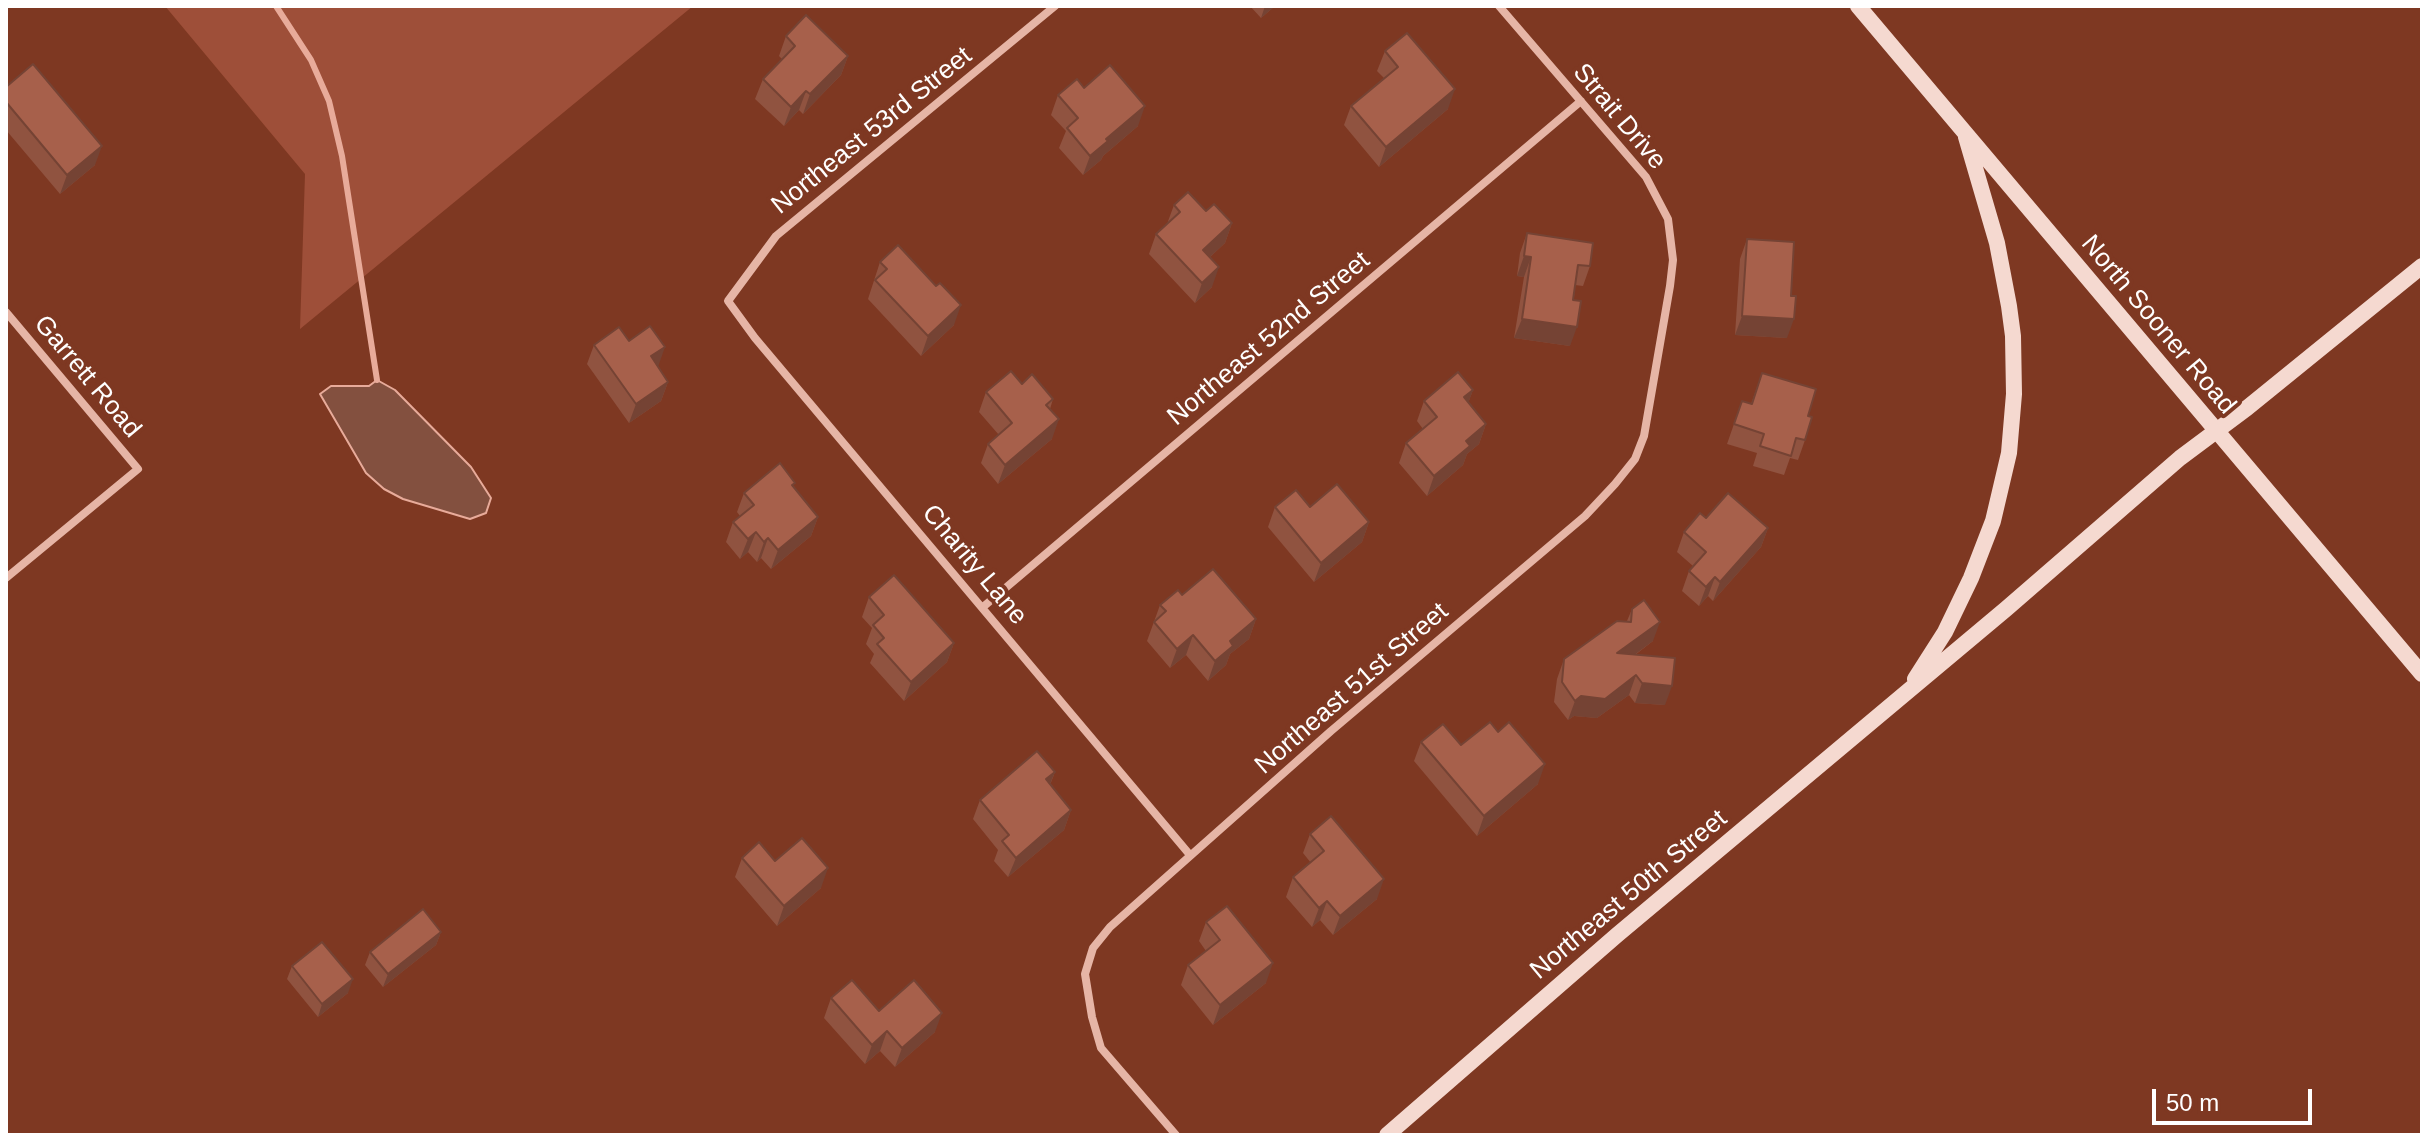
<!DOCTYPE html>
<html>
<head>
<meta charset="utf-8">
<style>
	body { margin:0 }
	#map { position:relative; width:2428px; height:1141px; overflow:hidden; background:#7e3822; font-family:Helvetica,sans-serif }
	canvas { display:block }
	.frame { position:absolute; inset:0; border:8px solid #fff; pointer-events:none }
	.scale { position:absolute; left:2152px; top:1089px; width:160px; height:36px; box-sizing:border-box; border:4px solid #fff; border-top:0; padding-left:10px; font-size:24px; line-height:28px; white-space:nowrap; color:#fff; -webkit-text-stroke:6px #7e3822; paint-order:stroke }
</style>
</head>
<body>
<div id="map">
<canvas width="2428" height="1141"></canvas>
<div class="frame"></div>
<div class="scale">50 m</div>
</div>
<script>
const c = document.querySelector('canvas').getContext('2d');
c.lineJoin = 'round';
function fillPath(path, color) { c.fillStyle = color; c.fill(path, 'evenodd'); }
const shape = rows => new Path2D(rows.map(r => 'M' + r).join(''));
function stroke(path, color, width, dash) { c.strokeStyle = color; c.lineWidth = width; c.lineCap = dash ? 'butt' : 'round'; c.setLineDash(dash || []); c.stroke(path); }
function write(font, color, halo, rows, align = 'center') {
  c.font = font + ' Helvetica,sans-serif'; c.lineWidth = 8; c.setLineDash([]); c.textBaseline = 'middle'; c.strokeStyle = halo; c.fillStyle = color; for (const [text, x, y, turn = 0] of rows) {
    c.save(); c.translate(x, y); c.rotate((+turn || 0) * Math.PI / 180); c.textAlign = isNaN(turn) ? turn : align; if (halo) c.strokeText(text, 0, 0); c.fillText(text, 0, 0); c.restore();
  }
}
fillPath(shape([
	[165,6,693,6,300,329,305,174]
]), '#9e4f39');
const water = shape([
	[377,380,395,390,471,467,491,498,486,513,470,519,403,499,384,489,366,473,320,394,331,386,369,386,377,380]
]);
fillPath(water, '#83503f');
stroke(water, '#e8ab9a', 2);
stroke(shape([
	[276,6,311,60,329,101,342,156,377,380]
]), '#e8ab9a', 6);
stroke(shape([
	[1055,6,776,236,728,301,755,338,1190,855],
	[6,312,138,469,6,578],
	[983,607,1581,101],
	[1176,1135,1101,1048,1092,1017,1085,974,1093,948,1110,927,1331,731,1585,516,1615,484,1635,459,1644,436,1670,286,1673,260,1668,219,1646,177,1499,6]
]), '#e6b5a6', 8);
stroke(shape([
	[1858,6,2422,674],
	[1915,679,1945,632,1971,578,1993,521,2009,453,2014,394,2013,336,2009,306,1997,243,1966,137],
	[1387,1135,1617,935,2006,609,2180,458,2247,408,2422,266]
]), '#f5d9d0', 16);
fillPath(shape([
	[1250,6,1275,6,1261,18],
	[786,36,848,56,841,75,803,114,799,110,784,126,755,99,763,79,782,59,779,56],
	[1385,51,1448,109,1379,167,1344,125,1351,106,1384,78,1377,71],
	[6,87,95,165,60,194,6,130],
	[1084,88,1138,126,1103,156,1101,160,1083,175,1059,148,1066,131,1051,115,1058,95],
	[1174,205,1232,223,1225,243,1210,257,1212,287,1195,303,1149,254,1156,234,1167,224],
	[1527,233,1590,266,1583,286,1575,285,1570,346,1514,338,1524,277,1517,276,1520,253],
	[1747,239,1787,338,1735,335,1740,259],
	[880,262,954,325,921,356,868,299],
	[629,341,658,366,668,382,661,401,629,423,587,364,594,345],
	[1762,373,1808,416,1805,440,1798,460,1790,458,1784,475,1753,466,1757,453,1727,444,1742,401,1751,404],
	[1022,384,1053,399,1050,409,1052,439,998,484,981,463,988,444,999,435,979,412,986,392],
	[1473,390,1468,403,1486,424,1479,444,1467,454,1463,465,1427,496,1399,463,1406,443,1423,429,1417,421,1424,401],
	[794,487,818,517,811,536,771,569,761,558,757,562,748,552,740,559,726,542,733,522,740,516,737,512,744,493],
	[1275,507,1369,522,1362,542,1314,582,1268,527],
	[1706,518,1768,528,1761,547,1713,601,1708,596,1699,606,1682,591,1689,571,1693,566,1677,552,1684,532],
	[1182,595,1256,619,1249,639,1230,654,1226,665,1208,681,1186,655,1170,668,1147,641,1160,605],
	[869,597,954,643,947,662,904,701,870,663,874,654,866,644,872,628,862,617],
	[1632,609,1653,641,1635,655,1665,705,1635,703,1629,695,1597,718,1574,716,1568,720,1554,702,1557,679,1564,659,1627,621],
	[1421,742,1461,745,1538,784,1477,836,1414,761],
	[1055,772,1050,785,1071,810,1064,830,1008,877,994,861,998,850,973,819,980,800],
	[1310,834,1377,899,1333,935,1320,920,1312,927,1286,897,1293,877,1311,863,1303,853],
	[742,858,775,861,821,888,777,926,735,877],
	[1206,922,1266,983,1213,1025,1181,985,1188,965,1206,951,1199,941],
	[441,932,436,945,383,987,365,965,370,952],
	[292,966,348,993,318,1017,287,979],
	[831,998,879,1011,935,1032,895,1067,880,1051,865,1064,824,1018]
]), '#905340');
fillPath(shape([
	[1265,6,1275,6,1261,18],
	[848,56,841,75,803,114,810,94],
	[1455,89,1448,109,1379,167,1386,147],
	[806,91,799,110,784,126,791,107],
	[1145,106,1138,126,1103,156,1101,160,1083,175,1090,156,1106,139],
	[102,146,95,165,60,194,67,175],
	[1232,223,1225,243,1196,270,1203,250],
	[1524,256,1531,257,1524,277,1517,276],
	[1219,267,1212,287,1195,303,1202,283],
	[961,305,954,325,921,356,928,336],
	[1742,316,1794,319,1787,338,1735,335],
	[1522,319,1577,327,1570,346,1514,338],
	[665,347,658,367,651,356],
	[668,382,661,401,629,423,636,404],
	[1473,390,1466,409,1464,397],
	[1059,419,1052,439,998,484,1005,465],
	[1486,424,1479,444,1467,454,1463,465,1427,496,1434,476,1466,441],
	[818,517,811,536,771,569,778,550],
	[1369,522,1362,542,1314,582,1321,563],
	[1768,528,1761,547,1713,601,1720,582],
	[756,532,748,552,740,559,748,539],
	[768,538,761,558,757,562,764,542],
	[1715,577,1708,596,1699,606,1706,587],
	[1256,619,1249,639,1230,654,1226,665,1208,681,1215,661,1230,641],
	[1660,622,1653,641,1610,673,1617,653],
	[1193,635,1186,655,1170,668,1177,649],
	[954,643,947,662,904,701,911,682],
	[1636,675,1629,695,1597,718,1574,716,1568,720,1575,701,1581,696],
	[1642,683,1672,686,1665,705,1635,703],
	[1545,764,1538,784,1477,836,1484,816],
	[1055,772,1047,791,1046,779],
	[1071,810,1064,830,1008,877,1016,858],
	[828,868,821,888,777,926,784,906],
	[1384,879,1377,899,1333,935,1340,916],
	[1327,901,1320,920,1312,927,1319,908],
	[441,932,436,945,383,987,388,974],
	[1273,963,1266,983,1213,1025,1220,1005],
	[353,979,348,993,318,1017,322,1004],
	[942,1013,935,1032,895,1067,902,1048],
	[887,1031,880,1051,865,1064,872,1045]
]), '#754334');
const building = shape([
	[806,15,848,56,810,94,806,91,791,107,763,79,795,46,786,36,806,15],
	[1407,33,1455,89,1386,147,1351,106,1398,67,1385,51,1407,33],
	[33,64,102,146,67,175,6,102,6,87,33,64],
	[1110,65,1145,106,1106,139,1108,141,1090,156,1067,128,1078,118,1058,95,1077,79,1084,88,1110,65],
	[1188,192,1206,211,1214,204,1232,223,1203,250,1219,267,1202,283,1156,234,1180,212,1174,205,1188,192],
	[1527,233,1593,243,1590,266,1578,265,1573,300,1581,301,1577,327,1522,319,1531,257,1524,256,1527,233],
	[1747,239,1794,242,1791,296,1796,296,1794,319,1742,316,1747,239],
	[898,245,936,286,940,283,961,305,928,336,875,280,887,269,880,262,898,245],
	[650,326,665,347,651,356,668,382,636,404,594,345,619,327,629,341,650,326],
	[1011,371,1022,384,1032,374,1053,399,1046,405,1059,419,1005,465,988,444,1012,423,986,392,1011,371],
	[1458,372,1473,390,1464,397,1486,424,1466,441,1470,446,1434,476,1406,443,1437,417,1424,401,1458,372],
	[1762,373,1816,389,1808,416,1812,417,1805,440,1796,438,1791,456,1760,446,1764,434,1734,424,1742,401,1752,404,1762,373],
	[780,463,795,483,792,485,818,517,778,550,768,538,764,542,756,532,748,539,733,522,754,505,744,493,780,463],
	[1337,484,1369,522,1321,563,1275,507,1296,490,1310,507,1337,484],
	[1728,493,1768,528,1720,582,1715,577,1706,587,1689,571,1706,552,1684,532,1700,513,1706,518,1728,493],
	[1213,569,1256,619,1230,641,1233,646,1215,661,1193,635,1177,649,1154,622,1166,611,1160,605,1178,590,1182,595,1213,569],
	[894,575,954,643,911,682,877,644,884,638,873,625,884,615,869,597,894,575],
	[1644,600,1660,622,1617,653,1675,658,1672,686,1642,683,1636,675,1605,699,1581,696,1575,701,1562,682,1564,659,1617,621,1631,622,1632,609,1644,600],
	[1490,722,1498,732,1509,722,1545,764,1484,816,1421,742,1443,724,1461,745,1490,722],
	[1037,751,1055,772,1046,779,1071,810,1016,858,1002,841,1009,835,980,800,1037,751],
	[1331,816,1384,879,1340,916,1327,901,1319,908,1293,877,1324,851,1310,834,1331,816],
	[802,838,828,868,784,906,742,858,759,842,775,861,802,838],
	[1227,906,1273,963,1220,1005,1188,965,1220,940,1206,922,1227,906],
	[423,909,441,932,388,974,370,952,423,909],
	[322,942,353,979,322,1004,292,966,322,942],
	[852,980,879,1011,914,980,942,1013,902,1048,887,1031,872,1045,831,998,852,980]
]);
fillPath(building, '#a7604b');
stroke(building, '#754334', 2);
write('26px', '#fff', '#7e3822', [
	["Strait Drive",1619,117,50],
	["Northeast 53rd Street",872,131,-39],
	["North Sooner Road",2158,325,50],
	["Northeast 52nd Street",1269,339,-40],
	["Garrett Road",87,377,50],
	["Charity Lane",974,565,50],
	["Northeast 51st Street",1352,689,-41],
	["Northeast 50th Street",1629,895,-40]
]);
</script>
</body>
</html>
